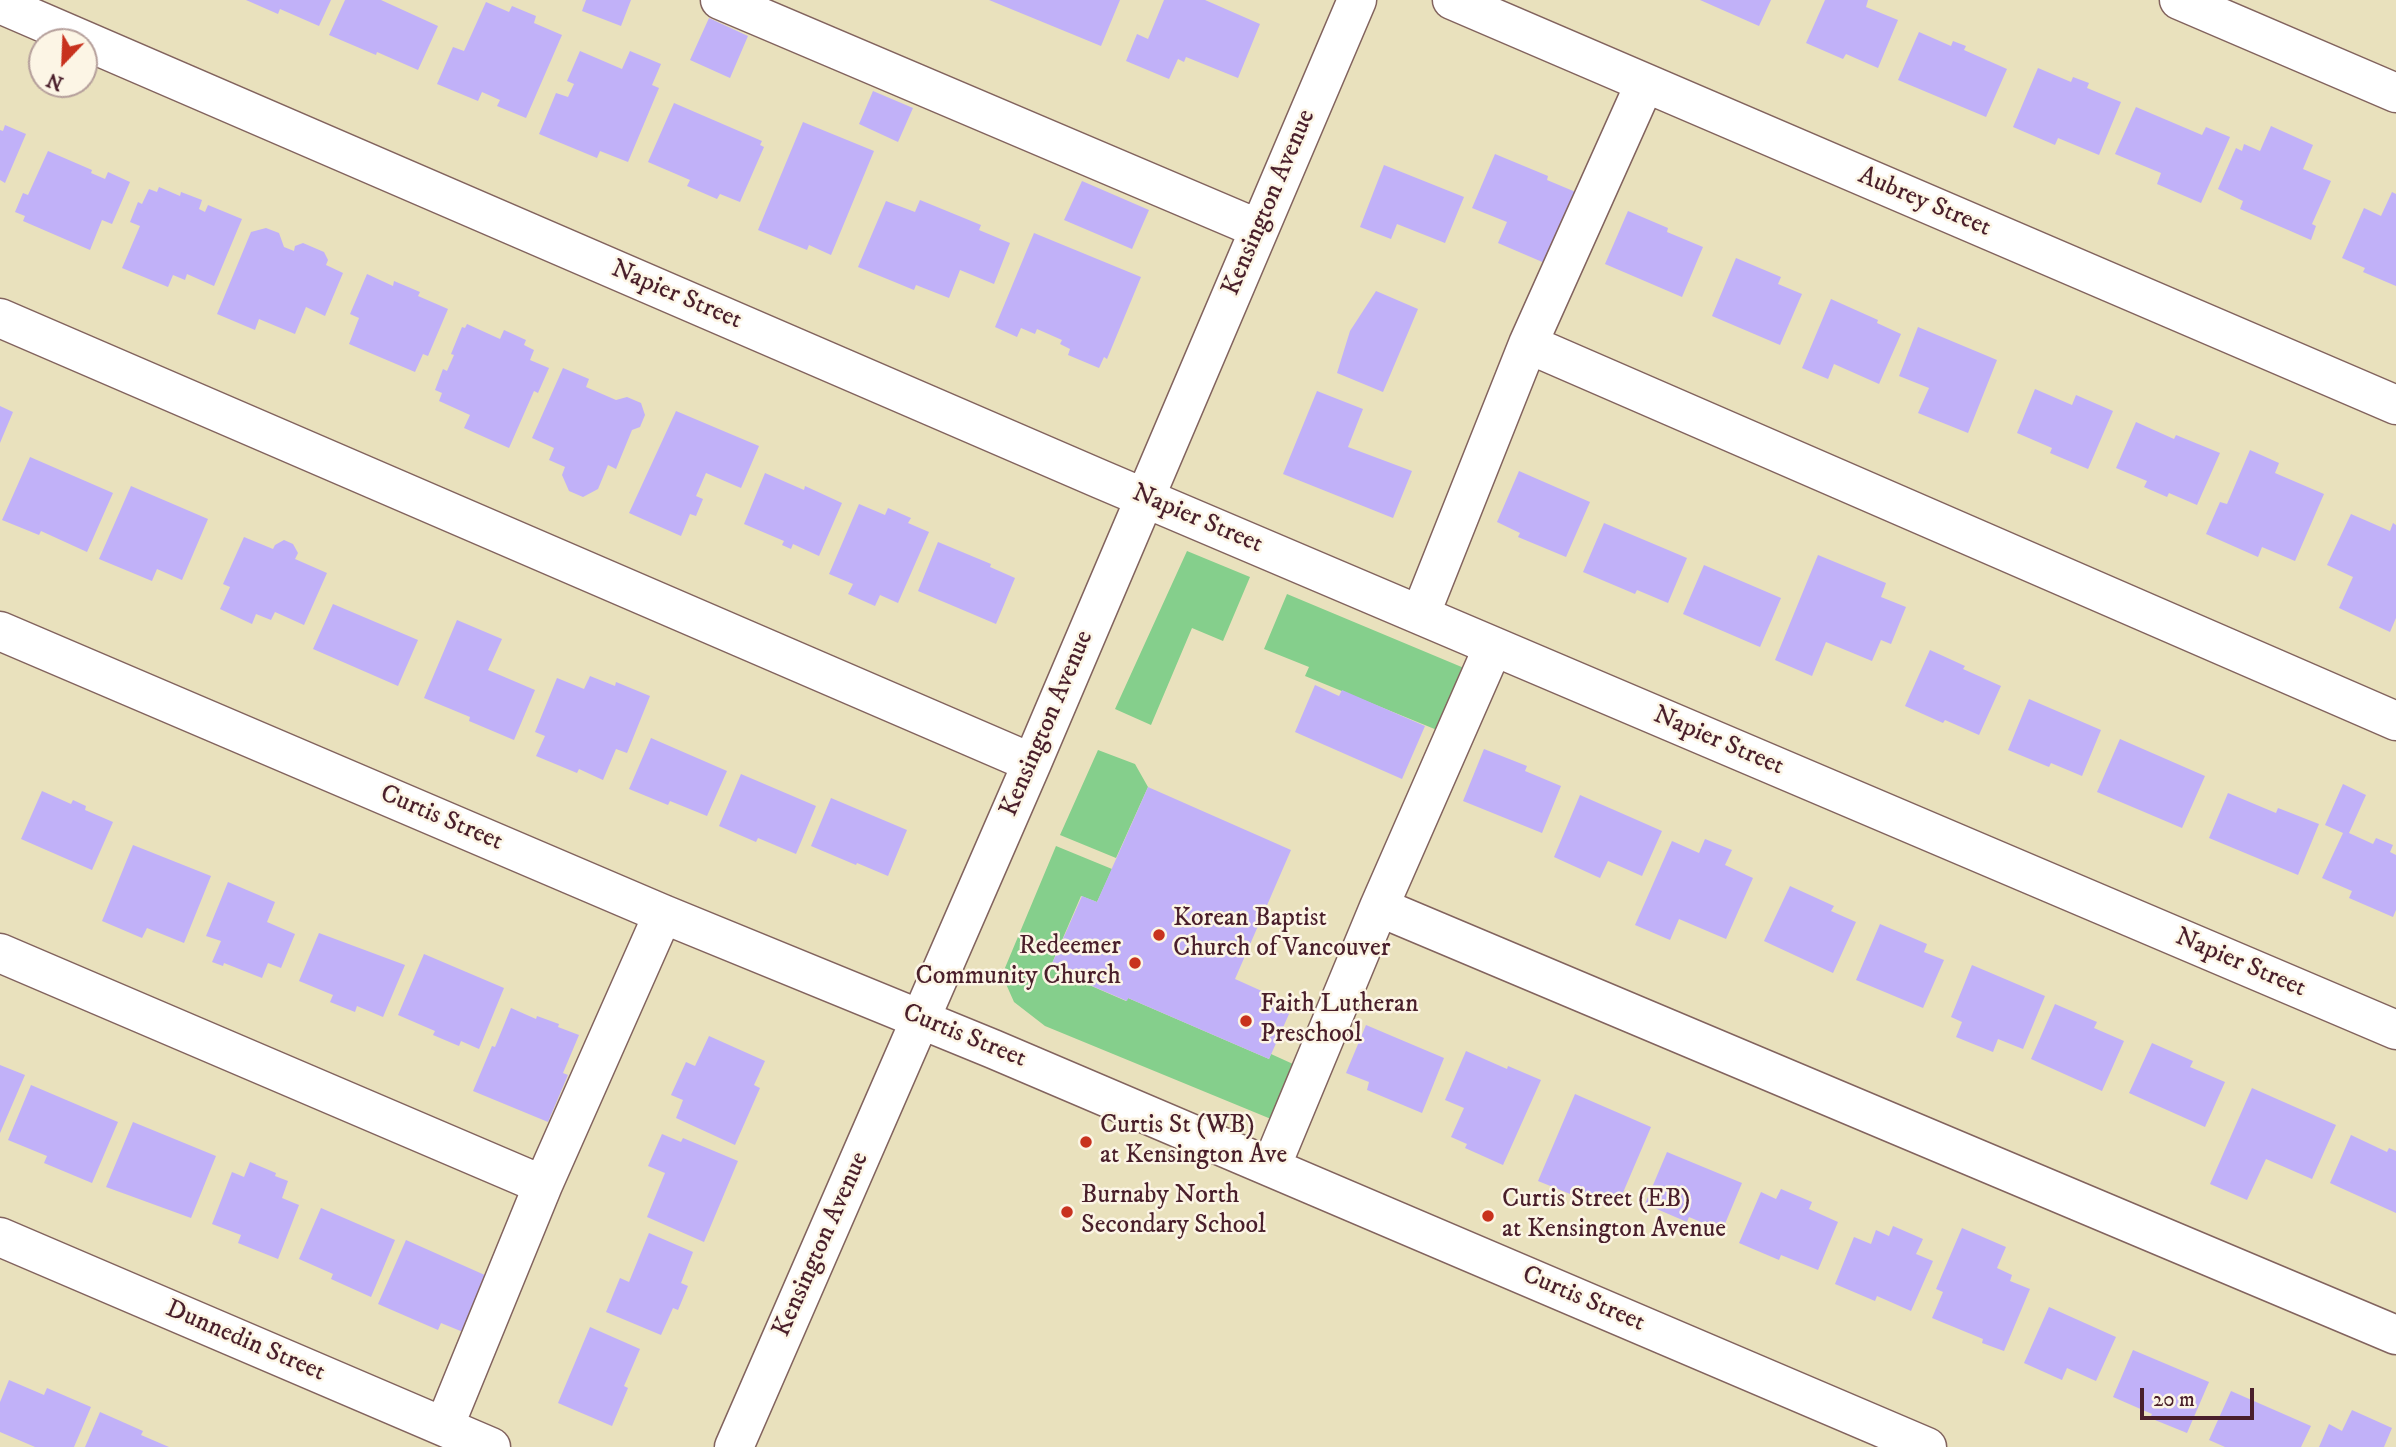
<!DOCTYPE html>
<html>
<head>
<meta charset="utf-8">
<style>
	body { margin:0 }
	#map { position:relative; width:2396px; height:1447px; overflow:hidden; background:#e9e1bd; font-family:"IM FELL DW Pica",serif }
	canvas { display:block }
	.north { position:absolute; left:28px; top:28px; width:70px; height:70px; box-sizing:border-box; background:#fcf5e5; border:2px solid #b59f9b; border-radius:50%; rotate:203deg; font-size:19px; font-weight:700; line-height:28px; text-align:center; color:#4a1f2b }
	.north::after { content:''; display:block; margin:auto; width:24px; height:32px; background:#c8321e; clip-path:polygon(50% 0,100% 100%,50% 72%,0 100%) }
	.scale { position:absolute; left:2140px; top:1388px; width:114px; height:32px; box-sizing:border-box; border:4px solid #4a1f2b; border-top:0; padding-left:9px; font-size:21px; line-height:24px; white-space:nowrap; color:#4a1f2b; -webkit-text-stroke:5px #fcf5e5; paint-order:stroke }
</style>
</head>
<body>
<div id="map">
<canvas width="2396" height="1447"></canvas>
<div class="north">N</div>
<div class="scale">20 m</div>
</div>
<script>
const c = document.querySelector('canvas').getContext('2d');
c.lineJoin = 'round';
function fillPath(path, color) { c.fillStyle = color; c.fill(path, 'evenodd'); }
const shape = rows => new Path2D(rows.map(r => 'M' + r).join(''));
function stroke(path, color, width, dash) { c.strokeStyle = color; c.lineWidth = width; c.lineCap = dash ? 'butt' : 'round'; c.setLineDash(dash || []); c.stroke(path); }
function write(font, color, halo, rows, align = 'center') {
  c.font = font + ' "IM FELL DW Pica",serif'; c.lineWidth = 5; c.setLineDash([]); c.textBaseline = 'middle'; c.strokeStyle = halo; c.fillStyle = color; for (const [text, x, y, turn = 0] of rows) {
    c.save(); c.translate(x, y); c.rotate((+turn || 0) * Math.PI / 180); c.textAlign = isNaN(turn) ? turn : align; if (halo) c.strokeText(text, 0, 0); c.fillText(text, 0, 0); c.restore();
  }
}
fillPath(shape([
	[1187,551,1250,577,1223,641,1192,628,1151,725,1115,709],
	[1287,594,1464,668,1437,730,1305,676,1309,667,1264,649],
	[1098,750,1135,764,1148,787,1116,858,1060,835],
	[1056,846,1112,869,1097,902,1081,896,1050,968,1126,1001,1128,998,1269,1059,1271,1054,1293,1064,1271,1119,1045,1026,1014,1002,1002,975]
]), '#85cf8c');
fillPath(shape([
	[246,0,331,0,319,26,280,9,278,14],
	[345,0,381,0,438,26,418,70,377,52,376,55,329,35],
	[586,0,631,0,621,26,582,11],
	[989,0,1120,0,1101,46],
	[1164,0,1205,0,1260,24,1238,78,1186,57,1184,62,1178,59,1169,79,1126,61,1137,34,1148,39],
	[1700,0,1771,0,1759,26],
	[1825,0,1868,0,1866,7,1898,20,1878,68,1846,54,1843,59,1806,43],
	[486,2,509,12,512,6,536,16,534,23,562,35,526,118,497,106,500,100,482,92,478,101,437,84,453,47,464,51],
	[709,18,748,36,730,78,690,60],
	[1919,32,1951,46,1953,41,1966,46,1964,50,2007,69,1986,117,1898,80],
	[580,51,622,69,630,51,661,64,652,85,659,88,628,162,600,151,597,158,539,134,556,93,568,97,574,84,567,81],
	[2038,68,2071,82,2073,77,2089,83,2087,88,2121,102,2099,155,2058,138,2055,145,2013,127],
	[873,91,913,108,898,142,859,124],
	[674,103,762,141,760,145,764,147,740,202,720,194,717,199,687,186,690,180,648,162],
	[2136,107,2202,135,2206,127,2230,137,2201,203,2157,184,2161,173,2115,154],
	[803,122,874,151,831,255,809,245,807,250,758,230],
	[5,125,26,134,5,183,0,180,0,130,3,131],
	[2271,126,2313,145,2303,169,2331,181,2312,224,2316,226,2311,240,2240,209,2243,201,2218,189,2236,148,2242,151,2244,144,2260,151],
	[48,151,92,170,91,173,105,179,108,172,130,182,112,224,102,220,90,250,23,221,25,216,15,212,23,193,28,195],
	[1495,154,1548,176,1547,180,1578,193,1547,264,1498,243,1507,222,1472,208],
	[1384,165,1464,197,1445,243,1397,224,1391,239,1360,227],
	[1082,181,1149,210,1132,249,1064,220],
	[159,187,180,196,181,192,202,200,199,209,205,212,208,205,242,219,214,286,187,274,185,280,173,275,168,287,122,268,140,226,130,222,138,202,142,204,149,189,157,192],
	[2392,192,2396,194,2396,286,2363,272,2365,268,2342,258,2364,208,2381,216],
	[920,200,981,225,979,230,1010,243,994,284,960,270,949,298,916,285,914,290,858,267,886,201,915,212],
	[1628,211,1668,228,1667,232,1703,247,1682,297,1605,264],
	[266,228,279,233,284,247,294,251,295,246,303,243,324,252,328,260,326,265,343,273,325,316,306,307,295,334,259,319,255,330,217,314,251,232],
	[1034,233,1141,277,1107,359,1104,357,1099,368,1068,355,1070,349,1060,344,1062,340,1037,329,1035,334,1021,328,1017,337,995,327],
	[1736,258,1781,277,1778,284,1802,294,1780,345,1712,316],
	[367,274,393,286,394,281,420,292,418,296,448,309,428,356,423,354,415,372,349,344,359,318,350,314],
	[1376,291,1418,309,1383,392,1337,373,1350,331],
	[1831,299,1878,320,1877,323,1901,334,1879,384,1834,364,1828,379,1802,368],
	[467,324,500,339,504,330,526,340,524,345,534,350,530,360,549,368,538,393,534,391,509,448,464,428,470,415,439,401,442,393,435,390,443,369,447,371,454,355,451,354,462,327,465,328],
	[1918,327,1997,360,1968,433,1918,413,1929,388,1899,376],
	[563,368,589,379,586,387,616,400,627,397,641,403,645,415,640,427,632,430,616,469,608,465,598,489,583,497,569,491,562,475,565,467,549,460,554,448,532,438],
	[2035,389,2072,405,2076,395,2113,411,2088,469,2050,453,2052,448,2017,433],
	[1317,391,1363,409,1348,447,1412,471,1393,518,1283,474],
	[0,406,13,412,0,443],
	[676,411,759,446,741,488,706,473,696,496,703,499,696,516,690,514,681,536,629,513],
	[2136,422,2174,439,2176,435,2220,453,2197,505,2169,493,2167,497,2144,487,2147,481,2116,468],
	[2250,450,2279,463,2275,473,2324,494,2295,561,2262,547,2258,557,2206,534,2220,502,2227,504],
	[30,457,113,493,87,552,41,531,39,535,2,520],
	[1519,471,1590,502,1566,557,1518,537,1520,533,1497,522],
	[765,473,804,490,805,486,842,503,819,556,793,544,791,549,782,545,784,541,744,524],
	[131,486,208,519,182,580,157,569,152,581,99,559],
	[859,504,885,515,888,508,911,518,908,523,929,532,898,603,880,595,875,606,848,594,853,584,829,574],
	[2351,514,2390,531,2393,523,2396,525,2396,618,2390,632,2339,608,2353,577,2327,565],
	[1604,523,1687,558,1668,603,1637,590,1635,594,1583,572],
	[244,537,273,549,275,545,284,540,293,544,298,553,295,559,327,573,304,625,275,612,271,620,256,614,252,624,220,609,230,587,223,584],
	[938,542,991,564,990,567,1015,578,996,624,918,591],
	[1818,555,1886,583,1881,597,1906,607,1891,644,1881,640,1872,661,1826,642,1812,676,1775,660],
	[1704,565,1781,598,1760,647,1683,614],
	[333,604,418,640,398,686,313,649],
	[457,620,502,639,488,670,535,690,514,740,469,721,470,717,424,698],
	[1930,650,1965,666,1963,669,2001,686,1979,735,1945,720,1943,723,1905,706],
	[590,676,615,686,616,682,650,696,627,753,616,749,603,780,579,769,577,773,536,756,545,736,535,732,557,678,584,689],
	[1315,685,1339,696,1342,690,1425,726,1402,779,1295,732],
	[2029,699,2101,730,2082,776,2051,763,2049,767,2008,750],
	[651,738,727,771,707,816,670,801,668,805,629,789],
	[2120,739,2205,776,2182,828,2097,792],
	[1484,749,1527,766,1525,771,1561,786,1542,833,1463,801],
	[741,774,816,806,796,854,758,838,756,842,719,826],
	[2343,784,2366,795,2349,833,2373,844,2376,838,2393,845,2390,852,2396,855,2396,910,2393,917,2349,898,2352,891,2322,878,2343,833,2325,825],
	[1148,787,1291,850,1235,979,1293,1005,1269,1059,1128,998,1127,1001,1050,968,1082,896,1097,902],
	[42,791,71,804,73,800,86,806,85,810,113,822,92,870,21,839],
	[2228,793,2276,813,2278,808,2319,824,2298,875,2209,838],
	[1580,795,1662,831,1642,876,1608,861,1600,878,1554,857],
	[831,798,907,830,888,876,857,863,856,865,811,846],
	[1705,839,1732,850,1725,865,1753,878,1726,939,1679,919,1670,940,1635,925,1672,841,1699,853],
	[133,845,211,876,184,943,147,928,142,938,102,921],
	[228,882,275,902,267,922,295,934,281,968,268,963,262,978,224,963,223,966,212,962,221,941,206,936],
	[1790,886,1834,906,1831,911,1856,922,1833,973,1764,941],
	[1880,924,1927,944,1924,952,1944,960,1923,1008,1856,980],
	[319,933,405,965,383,1017,357,1006,355,1012,330,1002,333,995,299,981],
	[424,954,504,988,479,1049,461,1041,459,1046,433,1035,435,1031,398,1015],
	[1972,965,2045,996,2023,1049,1998,1039,1993,1052,1956,1037,1962,1022,1951,1017],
	[2055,1004,2097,1022,2094,1028,2124,1041,2102,1091,2031,1059],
	[511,1008,536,1019,537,1016,559,1024,558,1027,579,1035,563,1073,568,1075,548,1122,473,1091,492,1046,495,1047],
	[1366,1025,1444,1058,1422,1113,1367,1090,1369,1082,1346,1073],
	[709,1036,765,1061,754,1085,760,1088,735,1145,676,1118,683,1100,671,1095,686,1062,695,1066],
	[2152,1043,2193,1061,2190,1067,2225,1082,2205,1127,2129,1093],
	[1466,1051,1507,1069,1508,1066,1541,1080,1503,1165,1465,1148,1467,1144,1451,1137,1464,1108,1445,1100],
	[0,1065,25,1075,0,1133],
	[31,1085,118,1122,92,1183,44,1163,47,1156,8,1140],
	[2252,1088,2336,1125,2312,1179,2266,1159,2247,1200,2210,1184],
	[1575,1094,1651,1127,1619,1202,1598,1192,1595,1199,1582,1193,1580,1198,1538,1181],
	[133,1122,216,1156,191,1218,106,1187],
	[662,1134,681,1142,683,1138,738,1161,704,1242,647,1217,665,1173,648,1166],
	[2351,1135,2387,1152,2389,1148,2396,1151,2396,1213,2330,1183],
	[1667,1152,1742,1183,1722,1231,1689,1217,1687,1222,1645,1204],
	[250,1162,276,1173,275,1176,288,1181,282,1198,299,1205,278,1259,238,1243,241,1235,212,1224,232,1172,244,1177],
	[1781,1189,1812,1202,1809,1209,1838,1222,1818,1270,1781,1255,1779,1260,1739,1243,1761,1192,1776,1199],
	[321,1208,395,1240,371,1297,331,1279,333,1274,299,1259],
	[1893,1226,1923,1239,1916,1254,1933,1261,1911,1311,1877,1296,1875,1301,1835,1284,1854,1237,1871,1244,1876,1230,1889,1236],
	[1962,1228,2006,1247,1997,1268,2012,1275,2010,1281,2030,1289,2004,1351,1982,1343,1983,1339,1932,1318,1943,1292,1936,1289],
	[649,1233,693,1252,681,1283,688,1286,678,1310,673,1308,661,1335,606,1312,620,1278,629,1282],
	[406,1240,487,1276,463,1332,441,1323,438,1330,378,1304],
	[2049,1307,2116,1337,2096,1381,2067,1368,2062,1380,2024,1363],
	[590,1327,640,1349,624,1386,628,1388,612,1426,558,1403],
	[2133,1350,2209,1382,2187,1433,2150,1418,2152,1414,2113,1397],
	[9,1380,44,1395,47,1388,91,1407,74,1447,35,1447,0,1432,0,1402],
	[2231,1391,2311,1426,2301,1447,2225,1447,2209,1440],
	[2352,1410,2392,1428,2384,1447,2319,1447,2329,1424,2342,1431],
	[100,1412,143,1431,141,1435,169,1447,85,1447]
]), '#c1b1f8');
const minor = shape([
	[720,0,1259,229],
	[1452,0,2396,405],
	[2179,0,2396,93],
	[0,4,1100,479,2396,1030],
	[0,318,1032,763],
	[1528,344,2396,721],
	[1421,613,1528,344,1645,83],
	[0,631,663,914,993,1049,1927,1447],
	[1379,907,2396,1335],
	[0,953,543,1185],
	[1271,1167,1379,907,1493,647],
	[0,1237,491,1447],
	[444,1427,543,1185,663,914],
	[734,1447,1032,763,1357,0]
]);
stroke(minor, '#82635e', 41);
stroke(minor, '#fff', 38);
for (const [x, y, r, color] of [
	[1159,935,7,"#c8321e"],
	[1135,963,7,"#c8321e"],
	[1246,1021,7,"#c8321e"],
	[1086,1142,7,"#c8321e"],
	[1067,1212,7,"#c8321e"],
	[1488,1216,7,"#c8321e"]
]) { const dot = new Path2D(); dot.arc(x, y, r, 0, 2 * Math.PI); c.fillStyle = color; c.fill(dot); stroke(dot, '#fcf5e5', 2.5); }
write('26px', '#4a1f2b', '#fcf5e5', [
	["Kensington Avenue",1270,203,-67],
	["Aubrey Street",1924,203,23],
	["Napier Street",676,296,23],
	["Napier Street",1197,520,23],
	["Kensington Avenue",1048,724,-67],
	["Napier Street",1718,742,23],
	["Curtis Street",441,819,23],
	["Napier Street",2240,964,23],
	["Curtis Street",964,1037,22],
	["Kensington Avenue",822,1245,-66],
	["Curtis Street",1583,1300,23],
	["Dunnedin Street",245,1342,23]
]);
write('26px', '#4a1f2b', '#fcf5e5', [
	["Korean Baptist",1173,920],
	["Church of Vancouver",1173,950],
	["Redeemer",1121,948,"right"],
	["Community Church",1121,978,"right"],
	["Faith Lutheran",1260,1006],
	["Preschool",1260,1036],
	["Curtis St (WB)",1100,1127],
	["at Kensington Ave",1100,1157],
	["Burnaby North",1081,1197],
	["Secondary School",1081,1227],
	["Curtis Street (EB)",1502,1201],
	["at Kensington Avenue",1502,1231]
], 'left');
</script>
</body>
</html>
